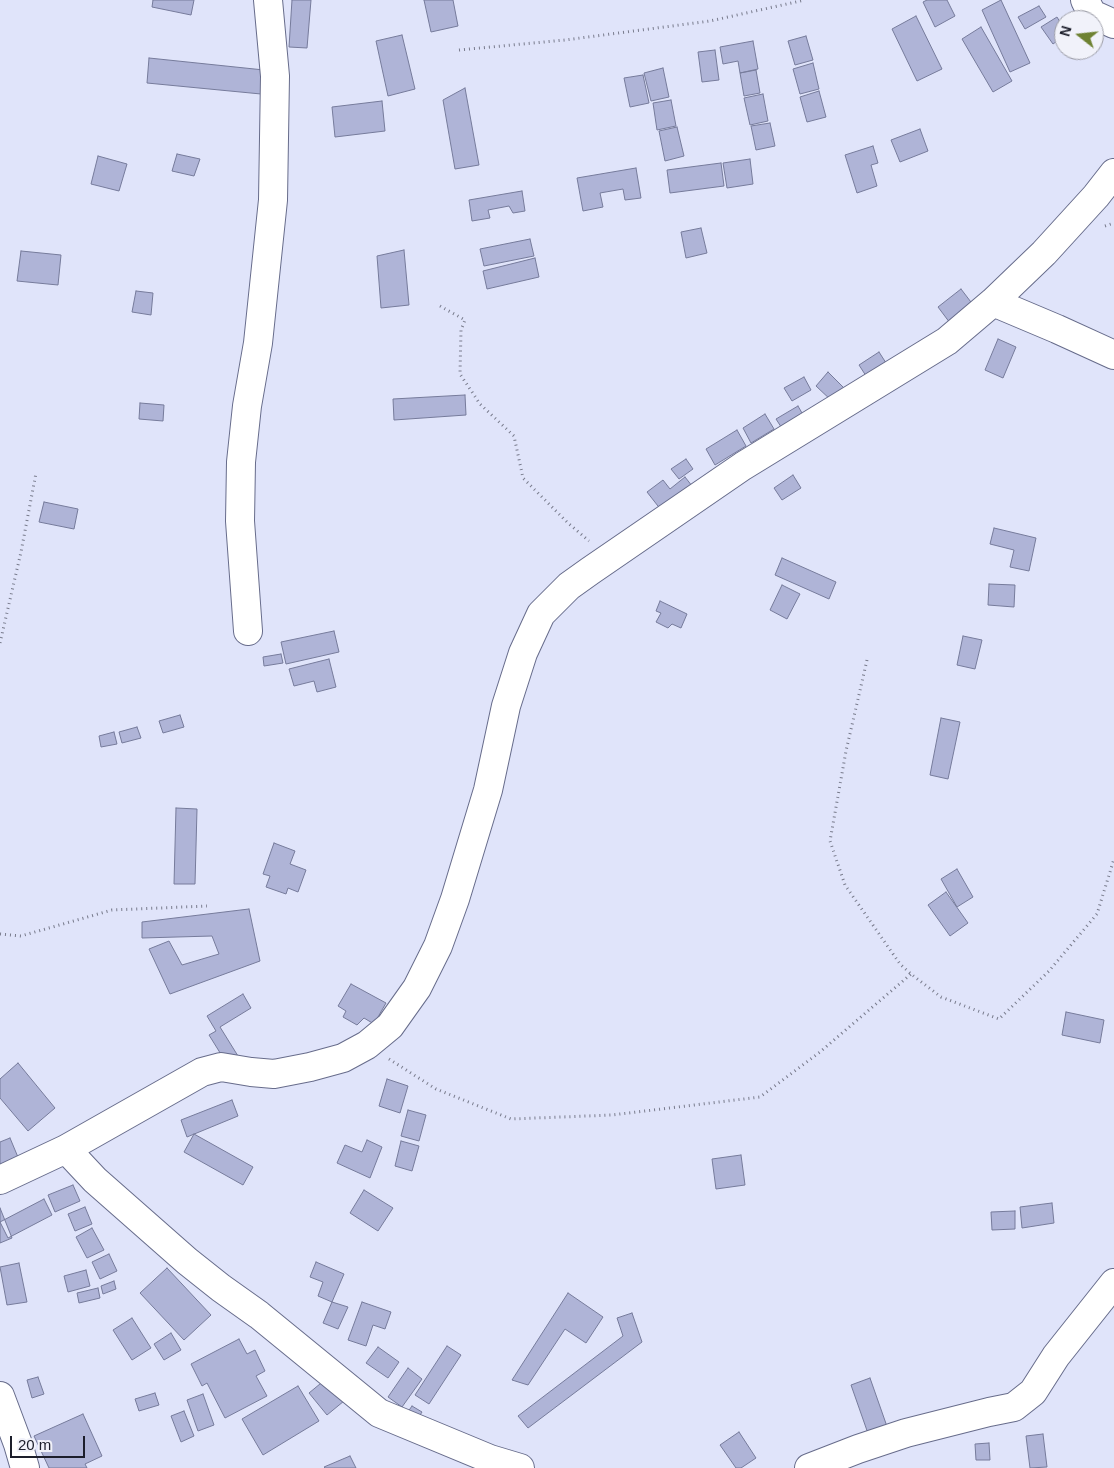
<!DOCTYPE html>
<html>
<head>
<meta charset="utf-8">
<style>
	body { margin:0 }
	#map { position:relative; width:1114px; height:1468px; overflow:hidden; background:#e0e4fa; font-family:Helvetica,sans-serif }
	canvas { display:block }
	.north { position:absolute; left:1054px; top:10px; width:50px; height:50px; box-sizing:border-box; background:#f1f2fa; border:1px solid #9c9da7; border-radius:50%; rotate:286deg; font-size:14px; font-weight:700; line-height:20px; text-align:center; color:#1c1e2b }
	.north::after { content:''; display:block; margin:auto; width:18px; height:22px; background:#6e8232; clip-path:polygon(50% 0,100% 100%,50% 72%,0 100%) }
	.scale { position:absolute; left:10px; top:1436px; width:75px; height:22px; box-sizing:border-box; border:2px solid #1c1e2b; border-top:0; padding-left:6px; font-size:15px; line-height:18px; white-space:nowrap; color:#1c1e2b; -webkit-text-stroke:4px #f1f2fa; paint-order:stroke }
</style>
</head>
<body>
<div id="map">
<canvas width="1114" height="1468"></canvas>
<div class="north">N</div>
<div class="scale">20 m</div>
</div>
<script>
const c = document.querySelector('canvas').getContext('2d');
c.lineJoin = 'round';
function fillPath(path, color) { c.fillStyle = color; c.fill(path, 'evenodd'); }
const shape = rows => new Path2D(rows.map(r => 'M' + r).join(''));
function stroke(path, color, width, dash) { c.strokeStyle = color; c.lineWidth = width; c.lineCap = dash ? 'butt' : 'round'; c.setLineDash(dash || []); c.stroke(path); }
const building = shape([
	[153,0,194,0,191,15,152,7,153,0],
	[292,0,311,0,307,48,289,47,292,0],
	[424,0,453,0,458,26,431,32,424,0],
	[927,0,947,0,955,16,935,27,923,2,927,0],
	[1001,0,1030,63,1010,72,982,10,1001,0],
	[1039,6,1046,17,1025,29,1018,17,1039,6],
	[1076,11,1082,20,1064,20,1064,36,1053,44,1041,27,1057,17,1060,22,1076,11],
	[916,16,942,69,917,81,892,29,916,16],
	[981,27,1012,81,993,92,962,39,981,27],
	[402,35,415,89,388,96,376,41,402,35],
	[806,36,813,60,795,65,788,41,806,36],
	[753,41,758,69,740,73,738,61,723,64,720,47,753,41],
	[715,50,719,80,702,82,698,52,715,50],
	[149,58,264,70,261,94,147,83,149,58],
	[813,63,819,89,800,94,793,69,813,63],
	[663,68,669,97,651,101,644,73,663,68],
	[756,70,760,93,744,96,740,73,756,70],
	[643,75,649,103,630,107,624,78,643,75],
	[465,88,479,165,455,169,443,100,465,88],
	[819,91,826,117,807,122,800,97,819,91],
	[763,94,768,121,750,125,744,98,763,94],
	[671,100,676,126,657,130,653,103,671,100],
	[382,101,385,131,335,137,332,107,382,101],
	[770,123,775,146,756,150,751,126,770,123],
	[677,127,684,156,665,161,659,131,677,127],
	[920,129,928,151,900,162,891,140,920,129],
	[873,146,878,163,871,165,877,186,857,193,845,155,873,146],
	[177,154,200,159,194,176,172,171,177,154],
	[98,156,127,164,119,191,91,184,98,156],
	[750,159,753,184,727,188,723,163,750,159],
	[721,163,724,186,670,193,667,170,721,163],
	[636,168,641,198,625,200,623,189,600,193,603,207,583,211,577,178,636,168],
	[522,191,525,211,513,213,509,206,488,210,490,218,472,221,469,200,522,191],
	[701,228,707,253,686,258,681,232,701,228],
	[530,239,534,256,484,266,480,249,530,239],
	[404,250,409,305,381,308,377,256,404,250],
	[21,251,61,255,58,285,17,281,21,251],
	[535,258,539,277,487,289,483,271,535,258],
	[961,289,974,306,950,323,938,307,961,289],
	[136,291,153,293,151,315,132,312,136,291],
	[998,339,1016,347,1003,378,985,370,998,339],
	[879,352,888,366,868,379,859,365,879,352],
	[828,372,845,389,833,402,816,386,828,372],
	[804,377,811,390,792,401,784,388,804,377],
	[465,395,466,415,394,420,393,399,465,395],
	[140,403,164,405,163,421,139,419,140,403],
	[798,406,806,420,785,433,776,419,798,406],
	[765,414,774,429,751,443,743,428,765,414],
	[737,430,746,446,715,465,706,449,737,430],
	[686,459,693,469,679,479,671,469,686,459],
	[793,475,801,488,782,500,774,488,793,475],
	[685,477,696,491,665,515,647,492,663,480,670,489,685,477],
	[44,502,78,509,74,529,39,522,44,502],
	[994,528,1036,538,1029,571,1010,567,1014,550,990,544,994,528],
	[782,558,836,582,829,599,775,575,782,558],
	[989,584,1015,585,1014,607,988,605,989,584],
	[782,585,800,594,787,619,770,610,782,585],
	[660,601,687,614,681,628,672,624,668,628,656,622,661,613,656,611,660,601],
	[334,631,339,652,286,664,281,642,334,631],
	[963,636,982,640,975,669,957,665,963,636],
	[281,654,283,663,264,666,263,657,281,654],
	[329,659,336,687,317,692,314,681,294,686,289,669,329,659],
	[180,715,184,727,163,733,159,721,180,715],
	[941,718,960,722,948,779,930,775,941,718],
	[137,727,141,738,122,743,119,732,137,727],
	[114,732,117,744,101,747,99,736,114,732],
	[176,808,197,809,195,884,174,884,176,808],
	[274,843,295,851,290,864,306,870,298,892,288,888,286,894,266,887,270,876,263,874,274,843],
	[957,869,973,897,957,907,941,879,957,869],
	[946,892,968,923,950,936,928,905,946,892],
	[249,909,260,961,170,994,149,949,169,941,182,965,219,954,212,936,142,938,142,922,249,909],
	[351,984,386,1003,374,1024,364,1018,357,1025,343,1017,346,1011,338,1006,351,984],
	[243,994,251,1008,220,1027,238,1056,227,1064,209,1035,216,1031,207,1016,243,994],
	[1066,1012,1104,1020,1100,1043,1062,1035,1066,1012],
	[18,1063,55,1108,28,1131,0,1098,0,1079,18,1063],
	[387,1079,408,1086,400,1113,379,1106,387,1079],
	[232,1100,238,1116,187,1137,181,1120,232,1100],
	[408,1110,426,1115,419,1141,401,1136,408,1110],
	[194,1134,253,1167,243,1185,184,1152,194,1134],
	[10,1138,20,1162,0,1170,0,1142,10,1138],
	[367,1140,382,1147,370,1178,337,1163,345,1145,362,1152,367,1140],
	[401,1141,419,1146,412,1171,395,1166,401,1141],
	[741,1155,745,1185,716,1189,712,1159,741,1155],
	[73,1185,80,1201,55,1212,48,1195,73,1185],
	[364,1190,393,1208,378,1231,350,1213,364,1190],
	[44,1199,52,1215,8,1238,0,1222,44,1199],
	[1052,1203,1054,1223,1022,1228,1020,1207,1052,1203],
	[85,1207,92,1224,75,1231,68,1214,85,1207],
	[0,1208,12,1238,0,1243,0,1208],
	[1015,1211,1015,1229,992,1230,991,1212,1015,1211],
	[92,1228,104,1250,87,1258,76,1237,92,1228],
	[109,1254,117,1271,100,1279,92,1262,109,1254],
	[316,1262,344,1274,332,1302,318,1296,323,1282,310,1277,316,1262],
	[19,1263,27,1302,7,1305,0,1267,19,1263],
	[167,1268,211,1315,184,1340,140,1293,167,1268],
	[86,1270,90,1286,68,1292,64,1276,86,1270],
	[114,1281,116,1289,103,1294,101,1286,114,1281],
	[98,1288,100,1298,79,1303,77,1293,98,1288],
	[568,1293,603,1317,586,1343,565,1329,528,1385,512,1380,568,1293],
	[332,1302,348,1307,338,1329,323,1323,332,1302],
	[362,1302,391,1312,385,1329,373,1325,366,1346,348,1340,362,1302],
	[632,1313,642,1342,528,1428,518,1416,623,1336,617,1318,632,1313],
	[132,1318,151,1348,132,1360,113,1330,132,1318],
	[171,1333,181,1350,164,1360,154,1344,171,1333],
	[239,1339,247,1354,255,1350,265,1371,256,1376,267,1396,225,1418,207,1383,202,1386,191,1364,239,1339],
	[447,1346,461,1355,429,1404,415,1395,447,1346],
	[378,1347,399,1362,388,1378,366,1363,378,1347],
	[408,1368,422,1379,402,1407,388,1397,408,1368],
	[38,1377,44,1394,32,1398,27,1380,38,1377],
	[870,1378,890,1435,871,1442,851,1385,870,1378],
	[326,1379,344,1401,327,1415,309,1393,326,1379],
	[298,1386,319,1421,263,1455,242,1419,298,1386],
	[155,1393,159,1405,139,1411,135,1399,155,1393],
	[203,1394,214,1425,198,1431,187,1400,203,1394],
	[412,1406,422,1412,415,1423,405,1416,412,1406],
	[184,1411,194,1436,181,1442,171,1416,184,1411],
	[83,1414,102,1456,85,1464,87,1468,49,1468,34,1436,83,1414],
	[739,1432,756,1458,741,1468,736,1468,720,1445,739,1432],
	[1043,1434,1047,1467,1030,1468,1026,1436,1043,1434],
	[989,1443,990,1460,976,1460,975,1444,989,1443],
	[350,1456,356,1468,325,1468,324,1467,350,1456]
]);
fillPath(building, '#afb4d7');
stroke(building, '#767b9b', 1);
const street = shape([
	[1085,0,1092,14,1114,24],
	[993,302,1057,329,1114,355],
	[248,631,240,521,241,462,247,406,258,343,273,200,275,76,268,0],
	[66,1149,95,1180,187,1261,221,1288,259,1315,379,1413,490,1459,520,1468],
	[0,1180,66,1149,202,1072,221,1067,251,1072,274,1074,310,1067,343,1058,367,1045,390,1026,417,988,438,946,455,899,488,790,506,706,523,653,541,614,569,586,590,571,743,466,947,341,993,302,1044,253,1096,196,1114,173],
	[0,1396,18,1444,25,1468],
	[809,1468,858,1449,906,1433,989,1412,1014,1407,1033,1392,1056,1356,1114,1283]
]);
stroke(street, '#676c8b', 30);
stroke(shape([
	[459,50,565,40,710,21,805,0],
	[1105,226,1114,223],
	[440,306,465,320,461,330,460,374,480,404,514,436,523,478,568,523,589,541],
	[0,643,21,552,36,473],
	[867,660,846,751,830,841,845,885,900,964,911,974,941,997,999,1019,1049,971,1097,914,1114,859],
	[0,934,21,936,112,910,207,906],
	[389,1059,436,1089,511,1119,612,1115,760,1097,820,1052,911,974]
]), '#787b8c', 3, [1, 4]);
stroke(street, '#fff', 28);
</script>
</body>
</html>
